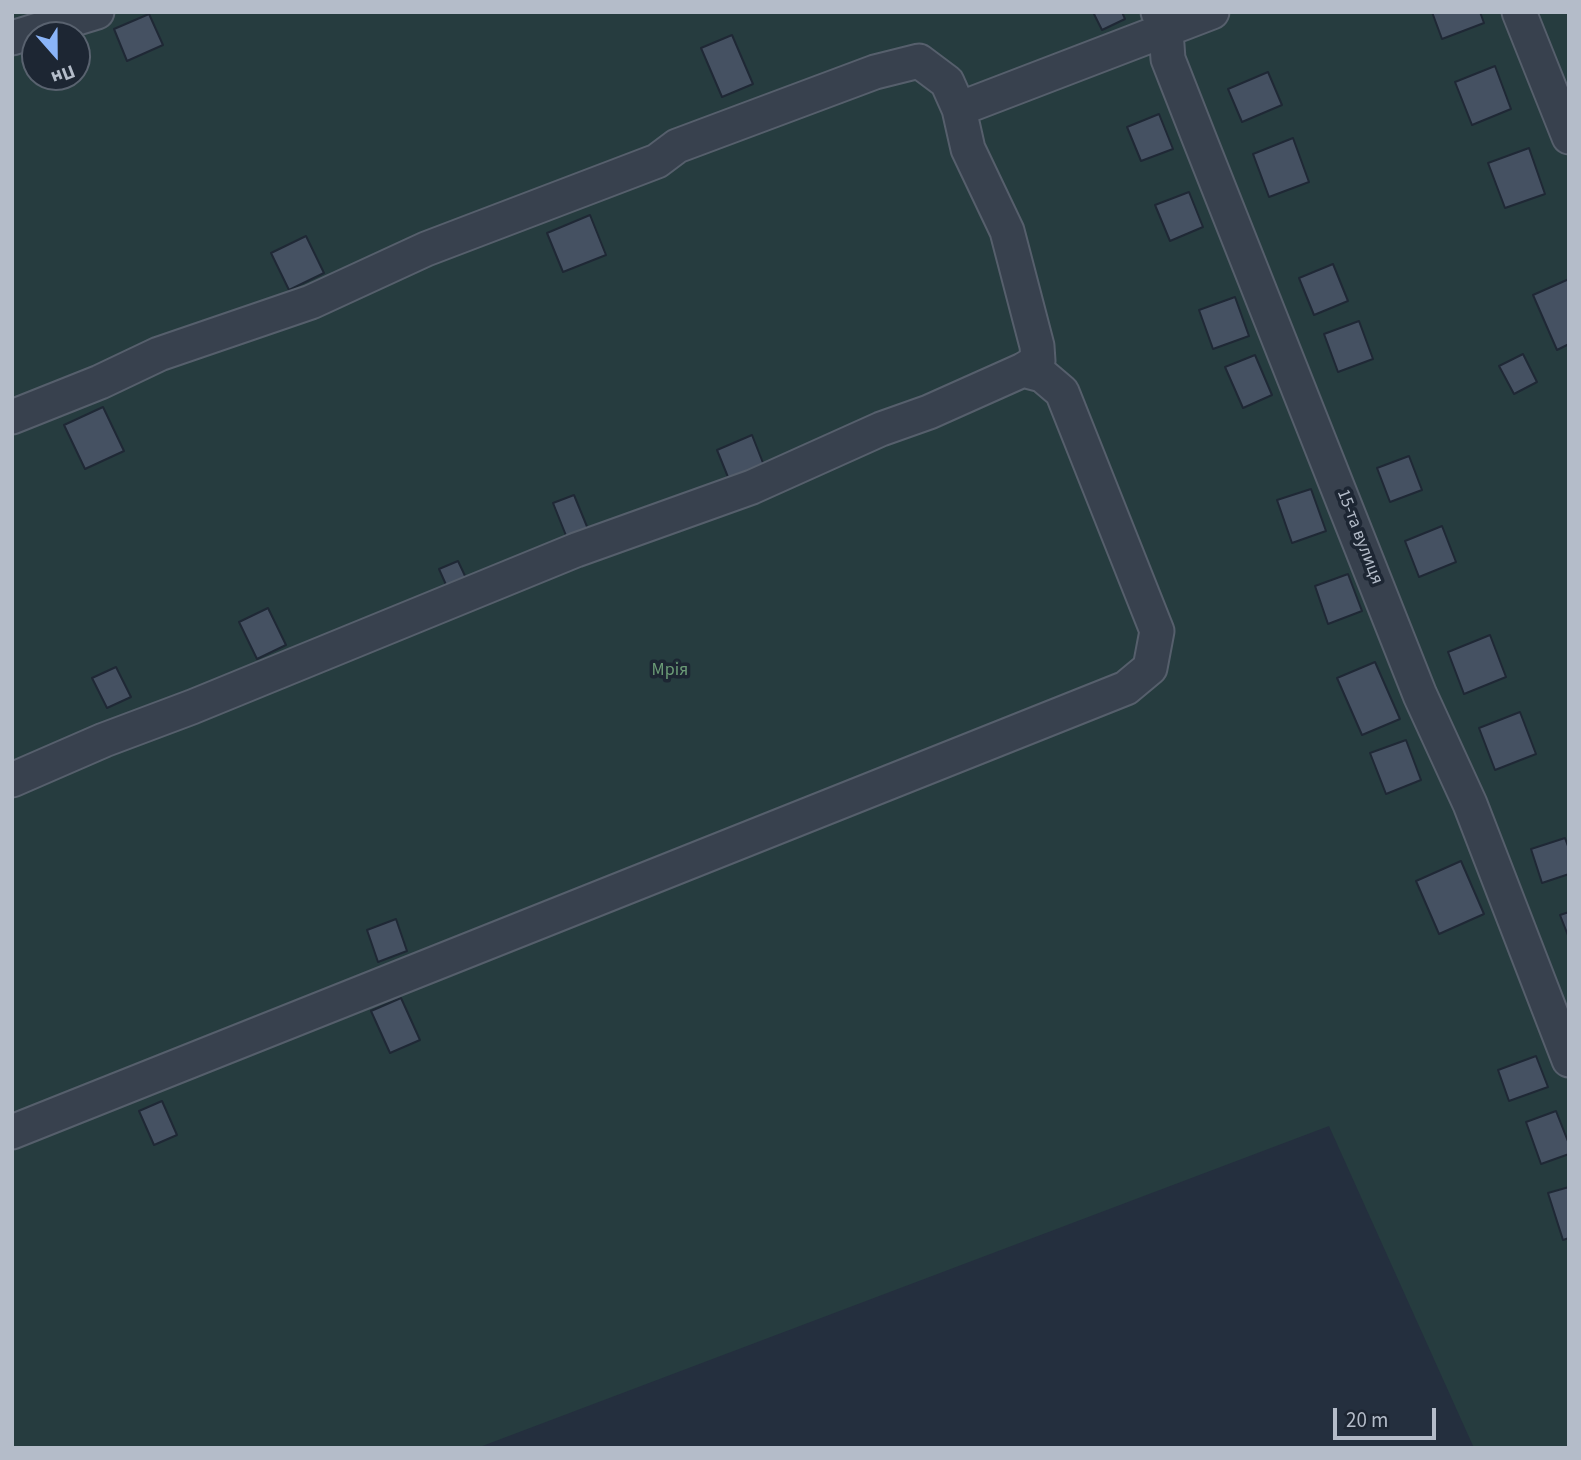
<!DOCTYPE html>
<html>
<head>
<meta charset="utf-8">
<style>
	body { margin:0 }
	#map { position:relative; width:1581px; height:1460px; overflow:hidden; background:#242f3e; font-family:"Source Sans 3",sans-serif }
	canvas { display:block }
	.frame { position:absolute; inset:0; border:14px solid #b4bcc9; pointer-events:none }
	.north { position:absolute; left:21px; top:21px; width:70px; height:70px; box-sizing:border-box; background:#1d2633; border:2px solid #59626f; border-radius:50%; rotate:159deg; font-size:19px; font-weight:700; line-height:28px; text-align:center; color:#b4bcc9 }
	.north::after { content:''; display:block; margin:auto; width:24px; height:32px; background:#8ab4f8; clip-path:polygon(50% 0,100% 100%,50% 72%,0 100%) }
	.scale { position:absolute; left:1333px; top:1408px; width:103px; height:32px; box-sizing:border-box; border:4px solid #b4bcc9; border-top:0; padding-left:9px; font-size:21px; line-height:24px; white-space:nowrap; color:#b4bcc9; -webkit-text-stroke:5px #1d2633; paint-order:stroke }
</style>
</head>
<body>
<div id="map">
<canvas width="1581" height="1460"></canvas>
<div class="frame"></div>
<div class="north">Пн</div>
<div class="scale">20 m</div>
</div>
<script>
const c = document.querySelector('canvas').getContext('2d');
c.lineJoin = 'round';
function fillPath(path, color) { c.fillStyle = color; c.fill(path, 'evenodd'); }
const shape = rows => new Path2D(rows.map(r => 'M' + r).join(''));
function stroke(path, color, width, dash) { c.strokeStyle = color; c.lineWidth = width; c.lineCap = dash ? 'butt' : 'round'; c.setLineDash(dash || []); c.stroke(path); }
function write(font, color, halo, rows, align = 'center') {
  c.font = font + ' "Source Sans 3",sans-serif'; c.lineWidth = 7; c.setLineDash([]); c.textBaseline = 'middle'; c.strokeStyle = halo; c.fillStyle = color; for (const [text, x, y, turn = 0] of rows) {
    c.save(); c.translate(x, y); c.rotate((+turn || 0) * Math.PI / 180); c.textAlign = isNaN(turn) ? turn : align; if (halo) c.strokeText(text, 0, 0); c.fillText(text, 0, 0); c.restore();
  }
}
fillPath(shape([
	[12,12,1569,12,1569,1448,1474,1448,1329,1126,477,1448,12,1448],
	[35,35,77,35,77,77,35,77]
]), '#263c3f');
const building = shape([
	[1093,12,1122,12,1125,19,1102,30,1093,12],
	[1432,12,1480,12,1484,23,1442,39,1432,12],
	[149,14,163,45,127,61,114,29,149,14],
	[732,35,753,84,722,97,701,48,732,35],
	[1495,66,1511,109,1472,125,1455,82,1495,66],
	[1268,72,1282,105,1242,122,1228,89,1268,72],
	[1159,114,1173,149,1141,161,1127,127,1159,114],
	[1293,138,1309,182,1269,197,1253,154,1293,138],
	[1529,148,1545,194,1505,208,1488,163,1529,148],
	[1189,192,1203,227,1170,241,1155,205,1189,192],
	[590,215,606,255,563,272,547,233,590,215],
	[306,236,324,273,289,290,271,253,306,236],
	[1333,264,1348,301,1314,315,1299,278,1333,264],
	[1569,279,1569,344,1557,350,1533,295,1569,279],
	[1235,297,1249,336,1213,349,1199,310,1235,297],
	[1359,321,1373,359,1338,372,1324,334,1359,321],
	[1523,354,1537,382,1514,394,1499,366,1523,354],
	[1255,355,1272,395,1243,408,1225,367,1255,355],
	[103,407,124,451,85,469,64,425,103,407],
	[752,435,765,468,730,482,717,450,752,435],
	[1409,456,1422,490,1390,502,1377,468,1409,456],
	[1311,489,1326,531,1292,543,1277,500,1311,489],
	[574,495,588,529,567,538,553,503,574,495],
	[1442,526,1456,562,1419,577,1405,541,1442,526],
	[458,561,466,578,447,587,439,569,458,561],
	[1348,574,1362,611,1328,624,1315,586,1348,574],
	[268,608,286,645,257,659,239,622,268,608],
	[1490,635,1506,677,1464,694,1448,652,1490,635],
	[1375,662,1400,719,1362,735,1337,678,1375,662],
	[116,667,131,697,107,708,92,678,116,667],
	[1520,712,1536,754,1495,770,1479,728,1520,712],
	[1406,740,1421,780,1386,794,1370,753,1406,740],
	[1565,838,1569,849,1569,874,1542,883,1531,849,1565,838],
	[1461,861,1484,914,1439,934,1416,881,1461,861],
	[1569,912,1569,938,1560,915,1569,912],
	[396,919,407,951,378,962,367,930,396,919],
	[401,998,420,1040,390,1053,371,1011,401,998],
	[1536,1056,1548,1087,1509,1101,1498,1070,1536,1056],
	[162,1101,177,1135,154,1145,139,1111,162,1101],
	[1556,1111,1569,1144,1569,1154,1541,1164,1526,1122,1556,1111],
	[1569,1187,1569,1238,1563,1240,1548,1193,1569,1187]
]);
fillPath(building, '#455162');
stroke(building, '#1f2835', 2);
const minor = shape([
	[1158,12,1166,31,1168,59,1201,143,1420,695,1470,804,1569,1060],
	[1519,12,1569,137],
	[12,38,97,12],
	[959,109,1212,12],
	[12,417,100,382,159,354,311,302,426,249,657,161,677,146,875,72,919,61,947,82,959,109,968,149,1007,231,1037,346,1038,361,1023,370,929,412,881,429,752,487,576,550,192,707,104,740,12,780],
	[12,1132,1126,688,1150,668,1157,631,1062,392,1042,375,1023,370]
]);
stroke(minor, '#565f6c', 37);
stroke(minor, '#38414e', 33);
write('18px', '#b4bcc9', '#1d2633', [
	["15-та вулиця",1359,537,69]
]);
write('18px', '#6b9a76', '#1d2633', [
	["Мрія",670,671]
]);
</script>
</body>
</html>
